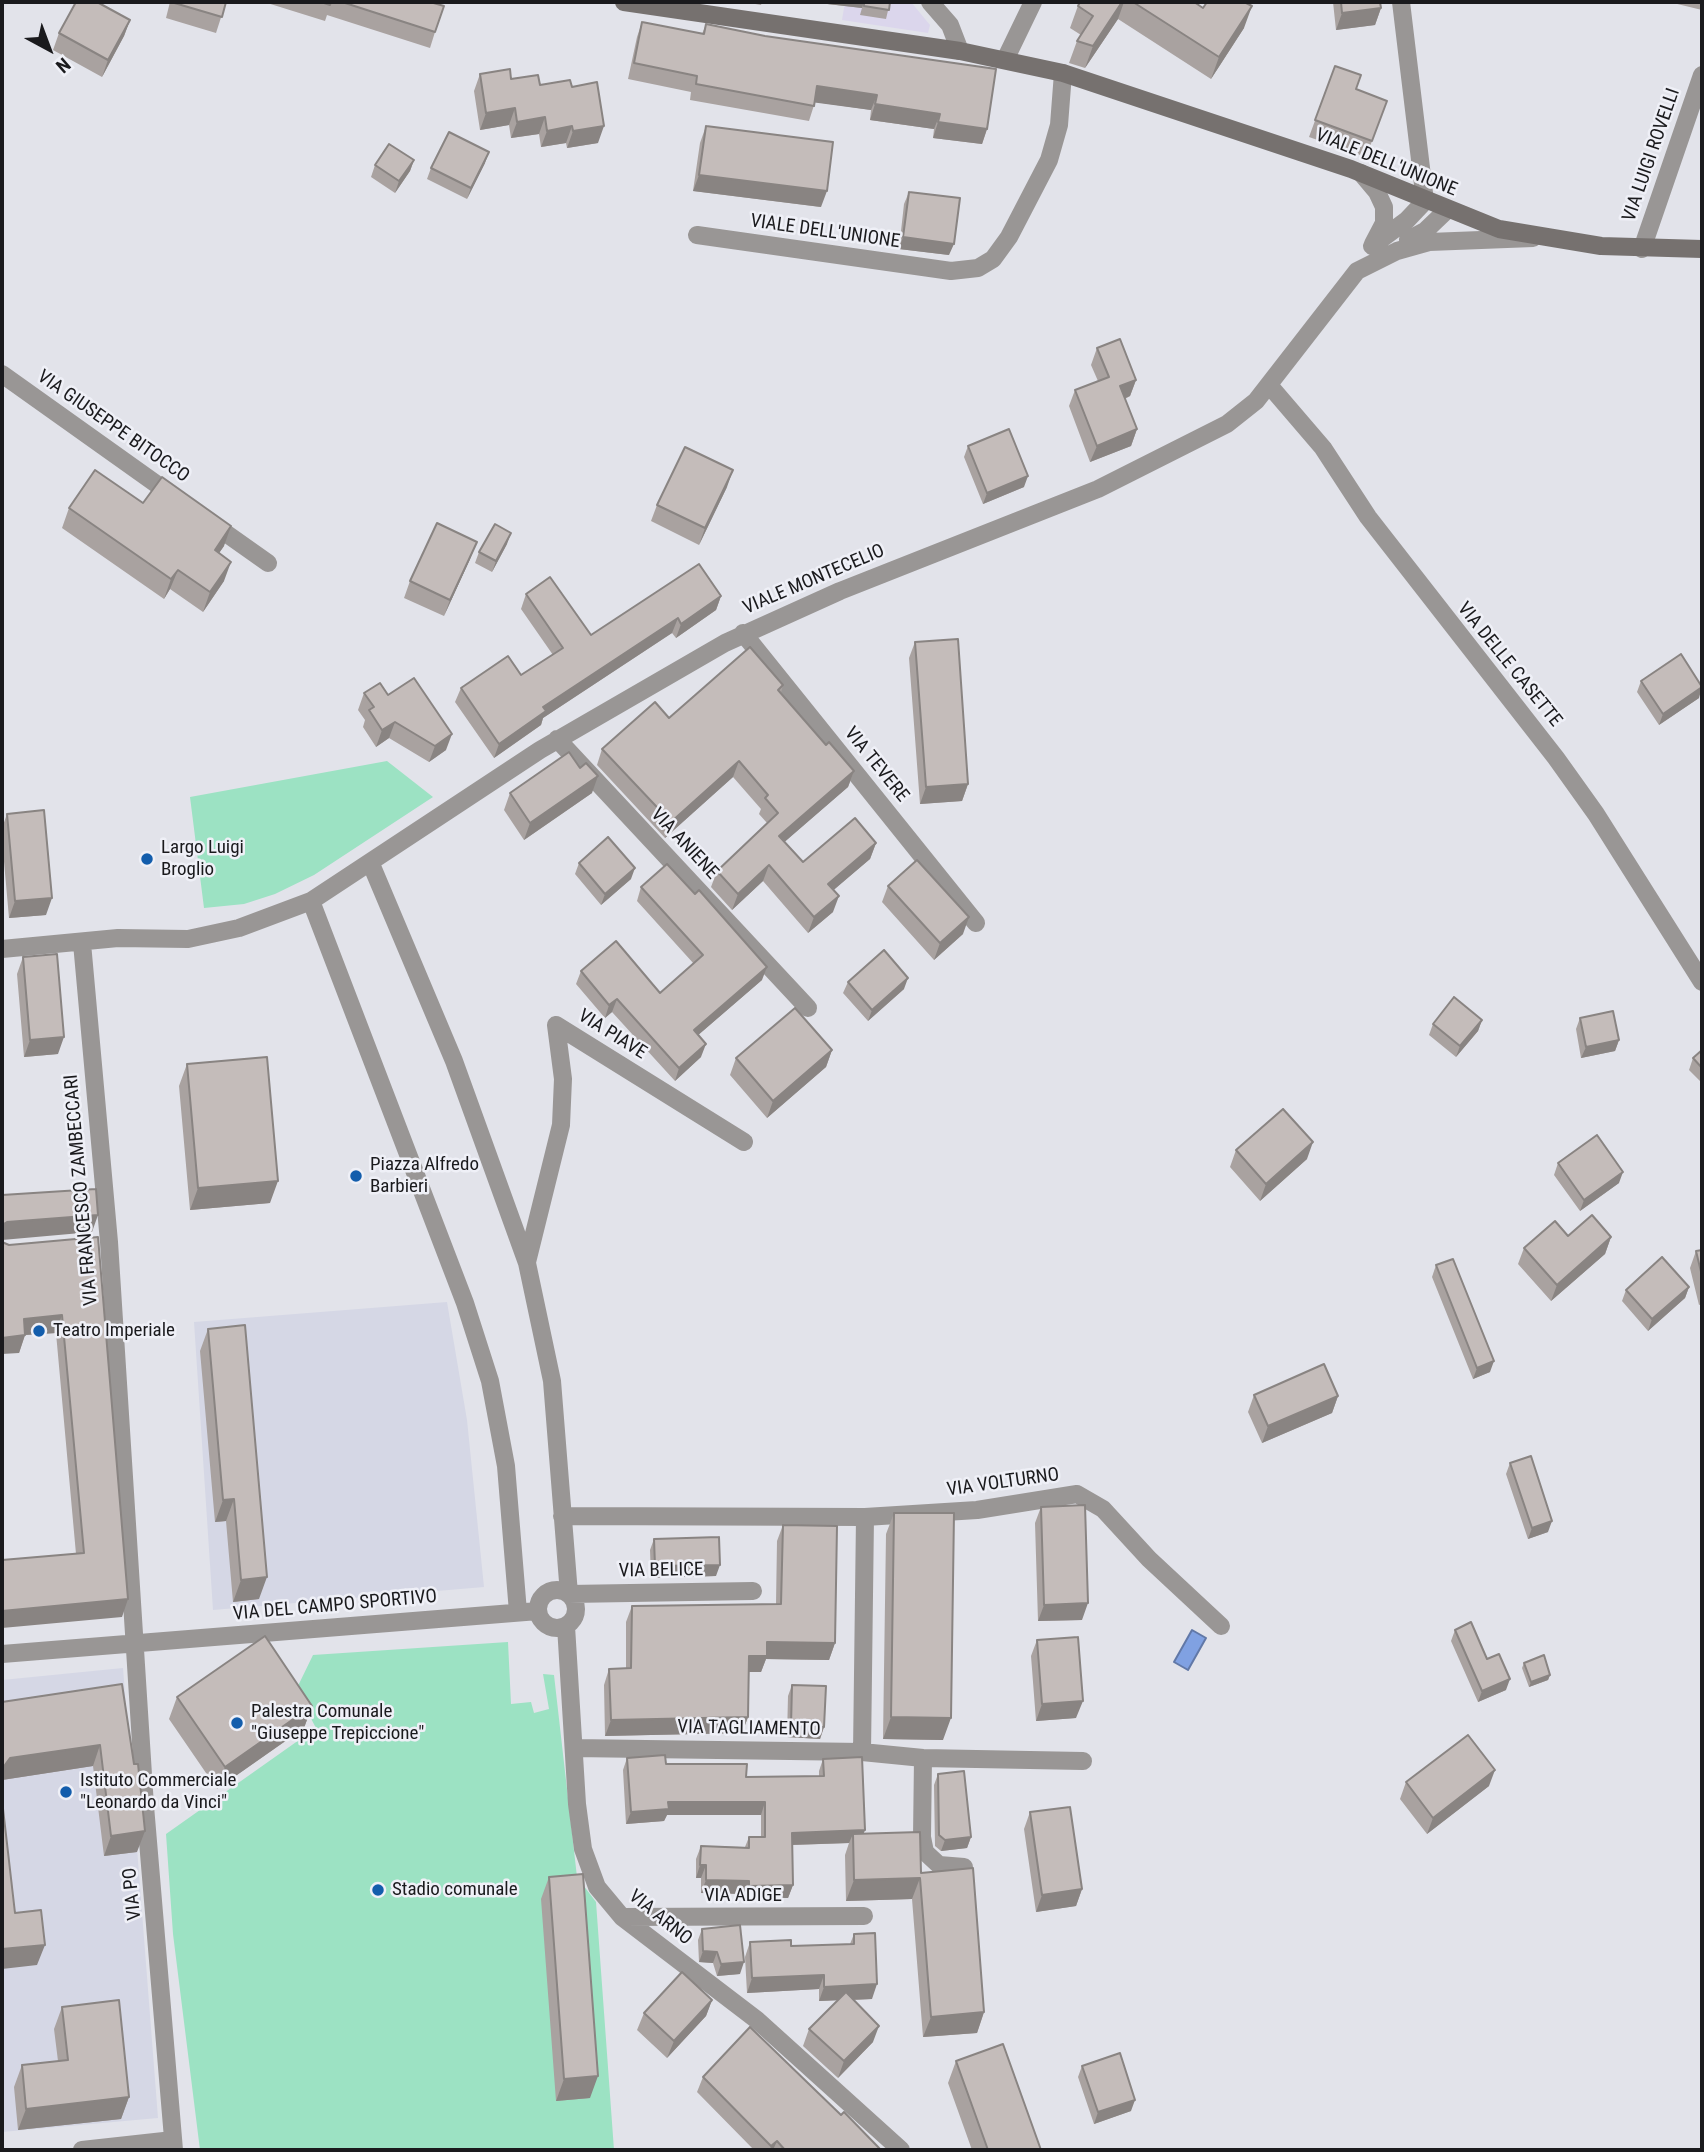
<!DOCTYPE html>
<html>
<head>
<meta charset="utf-8">
<style>
	body { margin:0 }
	#map { position:relative; width:1704px; height:2152px; overflow:hidden; background:#e2e3ea; font-family:"Roboto Condensed",sans-serif }
	canvas { display:block }
	.frame { position:absolute; inset:0; border:4px solid #1a1a1d; pointer-events:none }
	.north { position:absolute; left:14px; top:14px; width:70px; height:70px; -webkit-text-stroke:5px #eff0f7; paint-order:stroke; rotate:139deg; font-size:19px; font-weight:700; line-height:28px; text-align:center; color:#1a1a1d }
	.north::after { content:''; display:block; margin:auto; width:24px; height:32px; background:#1a1a1d; clip-path:polygon(50% 0,100% 100%,50% 72%,0 100%) }
</style>
</head>
<body>
<div id="map">
<canvas width="1704" height="2152"></canvas>
<div class="frame"></div>
<div class="north">N</div>
</div>
<script>
const c = document.querySelector('canvas').getContext('2d');
c.lineJoin = 'round';
function fillPath(path, color) { c.fillStyle = color; c.fill(path, 'evenodd'); }
const shape = rows => new Path2D(rows.map(r => 'M' + r).join(''));
function stroke(path, color, width, dash) { c.strokeStyle = color; c.lineWidth = width; c.lineCap = dash ? 'butt' : 'round'; c.setLineDash(dash || []); c.stroke(path); }
function write(font, color, halo, rows, align = 'center') {
  c.font = font + ' "Roboto Condensed",sans-serif'; c.lineWidth = 5; c.setLineDash([]); c.textBaseline = 'middle'; c.strokeStyle = halo; c.fillStyle = color; for (const [text, x, y, turn = 0] of rows) {
    c.save(); c.translate(x, y); c.rotate((+turn || 0) * Math.PI / 180); c.textAlign = isNaN(turn) ? turn : align; if (halo) c.strokeText(text, 0, 0); c.fillText(text, 0, 0); c.restore();
  }
}
fillPath(shape([
	[845,2,911,2,930,25,928,33,842,20]
]), '#dbd6ec');
fillPath(shape([
	[447,1302,467,1420,484,1587,213,1610,194,1322],
	[123,1668,158,2118,2,2132,2,1680]
]), '#d5d7e5');
fillPath(shape([
	[387,761,433,797,314,875,275,894,244,904,204,908,190,797],
	[508,1642,511,1704,531,1702,534,1713,549,1709,543,1674,554,1675,577,1877,596,1902,614,2150,200,2150,173,1934,166,1834,316,1728,296,1690,313,1655]
]), '#9ce2c3');
const water = shape([
	[1192,1630,1206,1638,1188,1670,1174,1662,1192,1630]
]);
fillPath(water, '#80a1e2');
stroke(water, '#6178a7', 2);
stroke(shape([
	[1005,60,1033,2],
	[1361,173,1377,192,1384,207,1384,223,1373,244],
	[697,235,951,271,978,268,993,259,1009,237,1049,160,1059,125,1063,73],
	[1408,240,1425,231,1447,210],
	[1372,246,1407,220,1425,201,1401,2],
	[1642,249,1702,75],
	[2,374,176,498],
	[1269,385,1323,448,1368,517,1556,758,1596,814,1702,982],
	[210,522,268,563],
	[743,633,976,923],
	[557,739,808,1008],
	[371,864,454,1061,527,1263,552,1381,569,1594,753,1591],
	[311,901,465,1303,490,1381,506,1466,518,1612],
	[82,943,109,1242,145,1806,174,2150],
	[2,949,118,938,188,939,239,928,311,901,540,750,725,643,840,591,1098,489,1227,424,1256,401,1357,271,1397,251,1429,242,1533,238],
	[527,1262,561,1125,563,1079,556,1025,744,1142],
	[562,1516,865,1517,977,1510,1077,1494,1103,1509,1149,1559,1221,1626],
	'538 1609a19 19 0 1 1 38 0a19 19 0 1 1-38 0Z',
	[566,1626,577,1804,583,1849,597,1887,622,1917,757,2020,901,2150],
	[2,1654,538,1611],
	[574,1748,862,1752,923,1758,1083,1761],
	[862,1752,865,1517],
	[923,1758,922,1837,925,1852,939,1865,964,1867],
	[622,1917,864,1916],
	[82,2150,173,2140]
]), '#999695', 18);
stroke(shape([
	[930,2,950,25,960,51]
]), '#999695', 18);
stroke(shape([
	[624,2,960,51,1063,73,1351,169,1499,229,1601,246,1702,249]
]), '#76716f', 18);
fillPath(shape([
	[170,2,226,2,216,33,166,18],
	[264,2,430,2,435,32,430,48,327,15,325,21],
	[744,2,762,2,761,5],
	[810,2,890,2,886,19,860,15,862,8],
	[1077,2,1194,2,1203,8,1244,28,1211,79,1118,19,1085,68,1069,63,1077,41,1081,35,1070,28,1079,3],
	[1333,2,1380,2,1381,8,1375,25,1336,30],
	[1669,2,1702,2,1702,10],
	[130,20,124,36,102,77,53,50,59,33],
	[642,22,702,34,706,24,987,129,982,144,933,138,934,129,870,120,871,110,815,102,809,121,690,100,691,92,628,79,637,37],
	[1335,66,1356,89,1387,101,1366,157,1309,137],
	[480,74,540,85,572,87,598,143,567,148,566,143,541,147,539,134,511,138,509,125,480,130,474,91],
	[706,126,821,207,693,191,700,143],
	[414,160,410,171,395,193,371,177,375,165],
	[485,163,467,199,427,179,431,168],
	[909,192,949,255,899,249,904,204],
	[1097,348,1136,380,1130,396,1125,399,1137,429,1131,446,1090,462,1069,406,1075,390,1098,381,1091,365],
	[968,446,1024,487,983,504,964,457],
	[727,487,699,545,651,521,657,505],
	[143,503,224,546,219,553,224,581,203,612,170,589,164,599,62,528,69,508],
	[507,544,492,572,475,563,479,552],
	[470,559,444,616,404,598,410,581],
	[526,594,591,635,721,596,716,610,676,638,672,633,543,718,541,725,494,758,455,702,461,688,521,675,553,655,521,609],
	[915,642,968,784,962,801,920,804,909,658],
	[1641,681,1699,698,1659,725,1637,692],
	[783,685,781,693,826,745,854,771,848,787,784,842,803,862,876,843,870,859,833,890,833,912,808,933,763,881,732,910,711,887,717,871,767,823,759,814,761,809,733,777,665,838,597,765,602,749,669,718],
	[364,693,388,695,446,750,429,762,389,738,376,747,363,727,365,720,358,710],
	[510,793,592,793,524,840,504,810],
	[7,814,46,915,9,918,2,839,2,828],
	[579,863,631,879,601,905,575,874],
	[888,886,963,934,934,960,882,902],
	[641,887,762,980,698,1035,701,1057,675,1081,612,1012,605,1018,576,984,581,971,660,993,694,964,637,901],
	[23,957,58,1054,24,1057,17,974],
	[848,982,904,989,868,1021,843,993],
	[1580,1018,1619,1040,1615,1051,1581,1058,1576,1029],
	[1482,1020,1478,1031,1456,1057,1429,1035,1433,1024],
	[832,1050,826,1067,767,1118,730,1075,736,1058],
	[1702,1050,1702,1083,1689,1070,1693,1058],
	[187,1064,270,1203,190,1210,179,1086],
	[1236,1150,1307,1159,1260,1201,1230,1167],
	[1558,1163,1619,1183,1580,1211,1554,1175],
	[1568,1236,1611,1237,1605,1254,1551,1301,1518,1264,1524,1248],
	[98,1237,122,1617,76,1554,56,1333,25,1335,19,1353,9,1245],
	[1702,1250,1702,1304,1699,1305,1690,1268,1696,1251],
	[1436,1265,1490,1372,1473,1379,1432,1277],
	[1689,1287,1685,1298,1648,1331,1622,1301,1626,1290],
	[208,1329,259,1599,233,1602,226,1521,215,1522,200,1351],
	[1254,1395,1338,1396,1332,1413,1262,1443,1248,1412],
	[1510,1463,1548,1532,1528,1539,1506,1474],
	[1041,1507,1082,1620,1038,1621,1035,1523],
	[894,1513,943,1740,883,1739,886,1534],
	[783,1525,835,1643,829,1660,766,1659,761,1672,749,1672,748,1717,742,1733,605,1736,604,1685,609,1669,626,1668,626,1622,632,1606,776,1604,777,1541],
	[654,1539,716,1576,651,1578,650,1550],
	[1455,1630,1487,1659,1506,1690,1478,1702,1451,1641],
	[1037,1640,1076,1718,1036,1721,1031,1656],
	[1524,1663,1550,1675,1548,1680,1529,1687,1522,1668],
	[122,1684,137,1852,104,1856,93,1766,2,1780,2,1702],
	[792,1685,824,1727,820,1739,787,1737,788,1696],
	[177,1697,312,1706,304,1728,217,1789,169,1719],
	[627,1758,746,1777,819,1776,819,1771,823,1759,865,1830,863,1834,921,1873,984,2012,977,2033,923,2037,912,1899,846,1901,845,1855,849,1843,793,1845,793,1885,788,1898,745,1898,745,1894,701,1893,701,1878,696,1878,696,1859,701,1846,745,1847,749,1837,761,1837,761,1815,667,1815,664,1821,626,1824,623,1770],
	[938,1774,971,1837,967,1848,941,1851,935,1846,934,1785],
	[1406,1782,1489,1786,1427,1834,1400,1799],
	[1030,1812,1082,1889,1076,1906,1036,1912,1024,1829],
	[549,1877,590,2098,556,2101,541,1899],
	[702,1929,740,1974,717,1976,713,1963,699,1962,698,1940],
	[854,1934,872,1999,853,2000,873,2042,838,2078,803,2046,809,2029,838,2000,819,2001,819,1989,747,1993,745,1957,750,1942,791,1946,850,1944],
	[712,2000,706,2016,667,2058,637,2030,644,2013],
	[62,2007,129,2097,121,2119,18,2130,14,2087,22,2065,58,2061,54,2029],
	[956,2061,1041,2150,972,2150,948,2083],
	[1082,2066,1131,2111,1094,2124,1078,2077],
	[703,2077,881,2150,754,2150,697,2092]
]), '#a9a2a0');
fillPath(shape([
	[810,2,864,2,862,8],
	[1122,2,1124,2,1118,19,1085,68,1093,46],
	[1252,6,1244,28,1211,79,1219,57],
	[1381,8,1375,25,1336,30,1342,13],
	[130,20,124,36,102,77,108,60],
	[817,86,877,95,871,110,811,102],
	[875,104,940,114,934,129,870,120],
	[515,108,509,125,480,130,486,113],
	[545,117,539,134,511,138,517,122],
	[938,122,987,129,982,144,933,138],
	[572,126,566,143,541,147,547,131],
	[604,126,598,143,567,148,573,131],
	[489,152,485,163,467,199,471,188],
	[414,160,410,171,395,193,399,181],
	[699,175,827,191,821,207,693,191],
	[903,237,954,244,949,255,899,249],
	[1136,380,1130,396,1114,403,1120,386],
	[1137,429,1131,446,1090,462,1097,446],
	[733,470,727,487,699,545,705,528],
	[1028,476,1024,487,983,504,987,493],
	[231,526,224,546,208,569,215,550],
	[511,533,507,544,492,572,496,561],
	[477,542,470,559,444,616,450,600],
	[231,562,224,581,203,612,210,592],
	[178,570,170,589,164,599,171,579],
	[721,596,716,610,676,638,681,624],
	[678,618,672,633,543,718,541,725,494,758,499,744,543,707],
	[1702,687,1699,698,1659,725,1663,714],
	[395,722,389,738,376,747,382,730],
	[452,734,446,750,429,762,435,746],
	[739,761,733,777,665,838,671,822],
	[854,771,848,787,773,852,779,836],
	[598,776,592,793,524,840,530,823],
	[968,784,962,801,920,804,926,787],
	[876,843,870,859,822,900,828,884],
	[769,865,763,881,732,910,738,894],
	[635,868,631,879,601,905,605,894],
	[839,896,833,912,808,933,814,917],
	[52,898,46,915,9,918,15,901],
	[969,917,963,934,934,960,940,943],
	[767,967,762,980,689,1043,694,1030],
	[908,978,904,989,868,1021,872,1010],
	[617,999,612,1012,605,1018,609,1005],
	[1482,1020,1478,1031,1456,1057,1460,1046],
	[64,1037,58,1054,24,1057,30,1040],
	[1619,1040,1615,1051,1581,1058,1586,1047],
	[706,1044,701,1057,675,1081,679,1068],
	[832,1050,826,1067,767,1118,773,1101],
	[1313,1142,1307,1159,1260,1201,1266,1184],
	[1623,1172,1619,1183,1580,1211,1584,1200],
	[278,1181,270,1203,190,1210,198,1188],
	[98,1215,92,1232,2,1240,2,1225,7,1222],
	[1611,1237,1605,1254,1551,1301,1557,1285],
	[1689,1287,1685,1298,1648,1331,1652,1319],
	[62,1315,56,1333,25,1335,19,1353,2,1354,2,1338,24,1319],
	[1494,1361,1490,1372,1473,1379,1477,1368],
	[1338,1396,1332,1413,1262,1443,1268,1426],
	[234,1499,226,1521,215,1522,223,1500],
	[1552,1521,1548,1532,1528,1539,1532,1528],
	[720,1565,716,1576,651,1578,655,1566],
	[267,1577,259,1599,233,1602,241,1580],
	[128,1599,122,1617,2,1628,2,1611],
	[1088,1603,1082,1620,1038,1621,1044,1605],
	[767,1642,835,1643,829,1660,766,1659,761,1672,743,1672,749,1656],
	[1550,1675,1548,1680,1529,1687,1531,1682],
	[1510,1679,1506,1690,1478,1702,1482,1691],
	[1083,1701,1076,1718,1036,1721,1042,1704],
	[312,1706,304,1728,217,1789,225,1767],
	[748,1717,742,1733,605,1736,611,1720],
	[891,1717,951,1718,943,1740,883,1739],
	[791,1726,824,1727,820,1739,787,1737],
	[100,1745,93,1766,2,1780,2,1769,10,1758],
	[1495,1770,1489,1786,1427,1834,1433,1818],
	[668,1802,765,1802,761,1815,667,1815,664,1821,626,1824,631,1812],
	[865,1830,860,1843,853,1834,849,1843,788,1845,792,1833],
	[145,1831,137,1852,104,1856,111,1836],
	[971,1837,967,1848,941,1851,945,1840],
	[700,1865,706,1865,701,1878,696,1878],
	[920,1878,912,1899,846,1901,854,1880],
	[706,1880,749,1881,745,1894,701,1893],
	[793,1885,788,1898,745,1898,749,1886],
	[1082,1889,1076,1906,1036,1912,1042,1895],
	[45,1945,37,1965,2,1969,2,1949],
	[703,1951,717,1952,713,1963,699,1962],
	[744,1962,740,1974,717,1976,721,1964],
	[824,1975,819,1989,747,1993,752,1978],
	[877,1984,872,1999,819,2001,824,1987],
	[712,2000,706,2016,667,2058,674,2041],
	[984,2012,977,2033,923,2037,931,2017],
	[879,2026,873,2042,838,2078,844,2061],
	[598,2076,590,2098,556,2101,564,2079],
	[129,2097,121,2119,18,2130,26,2109],
	[1135,2100,1131,2111,1094,2124,1098,2112],
	[777,2141,773,2150,770,2150,771,2146]
]), '#898482');
const building = shape([
	[76,2,97,2,130,20,108,60,59,33,76,2],
	[171,2,226,2,222,17,171,2],
	[321,2,331,2,330,5,321,2],
	[342,2,430,2,444,6,435,32,342,2],
	[864,2,890,2,889,10,864,6,864,2],
	[1080,2,1122,2,1093,46,1077,41,1093,16,1078,6,1080,2],
	[1133,2,1194,2,1203,8,1207,2,1244,2,1252,6,1219,57,1133,2],
	[1341,2,1380,2,1381,8,1342,13,1341,2],
	[642,22,704,34,706,24,765,36,996,69,987,129,938,122,940,114,875,104,877,95,817,86,814,106,696,84,697,76,634,63,642,22],
	[1335,66,1361,75,1356,89,1387,101,1372,141,1315,120,1335,66],
	[510,69,511,79,538,75,540,85,570,80,572,87,597,82,604,126,573,131,572,126,547,131,545,117,517,122,515,108,486,113,480,74,510,69],
	[706,126,833,142,827,191,699,175,706,126],
	[449,132,489,152,471,188,431,168,449,132],
	[389,144,414,160,399,181,375,165,389,144],
	[909,192,960,198,954,244,903,237,909,192],
	[1120,339,1136,380,1120,386,1137,429,1097,446,1075,390,1109,377,1097,348,1120,339],
	[1009,429,1028,476,987,493,968,446,1009,429],
	[685,447,733,470,705,528,657,505,685,447],
	[95,470,143,503,162,477,231,526,215,550,231,562,210,592,178,570,171,579,69,508,95,470],
	[437,523,477,542,450,600,410,581,437,523],
	[495,524,511,533,496,561,479,552,495,524],
	[699,564,721,596,681,624,678,618,543,707,546,711,499,744,461,688,508,656,521,675,563,648,526,594,550,577,591,635,699,564],
	[958,639,968,784,926,787,915,642,958,639],
	[750,647,783,685,778,690,826,745,829,742,854,771,779,836,803,862,855,818,876,843,828,884,839,896,814,917,769,865,738,894,717,871,778,813,765,798,768,795,739,761,671,822,602,749,655,702,669,718,750,647],
	[1681,654,1702,687,1663,714,1641,681,1681,654],
	[414,678,452,734,435,746,395,722,382,730,369,710,374,707,364,693,380,683,388,695,414,678],
	[569,752,580,768,586,763,598,776,530,823,510,793,569,752],
	[44,810,52,898,15,901,7,814,44,810],
	[608,837,635,868,605,894,579,863,608,837],
	[917,860,969,917,940,943,888,886,917,860],
	[667,864,695,894,699,890,767,967,694,1030,706,1044,679,1068,617,999,609,1005,581,971,616,941,660,993,703,955,641,887,667,864],
	[884,950,908,978,872,1010,848,982,884,950],
	[57,954,64,1037,30,1040,23,957,57,954],
	[1454,997,1482,1020,1460,1046,1433,1024,1454,997],
	[795,1008,832,1050,773,1101,736,1058,795,1008],
	[1613,1011,1619,1040,1586,1047,1580,1018,1613,1011],
	[1702,1050,1702,1068,1693,1058,1702,1050],
	[267,1057,278,1181,198,1188,187,1064,267,1057],
	[1283,1109,1313,1142,1266,1184,1236,1150,1283,1109],
	[1597,1135,1623,1172,1584,1200,1558,1163,1597,1135],
	[96,1189,98,1215,7,1222,2,1225,2,1195,96,1189],
	[1592,1215,1611,1237,1557,1285,1524,1248,1555,1221,1568,1236,1592,1215],
	[98,1237,128,1599,2,1611,2,1560,84,1553,62,1315,24,1319,25,1335,2,1338,2,1242,9,1245,98,1237],
	[1702,1250,1702,1276,1696,1251,1702,1250],
	[1662,1257,1689,1287,1652,1319,1626,1290,1662,1257],
	[1453,1259,1494,1361,1477,1368,1436,1265,1453,1259],
	[245,1325,267,1577,241,1580,234,1499,223,1500,208,1329,245,1325],
	[1324,1364,1338,1396,1268,1426,1254,1395,1324,1364],
	[1531,1456,1552,1521,1532,1528,1510,1463,1531,1456],
	[1085,1505,1088,1603,1044,1605,1041,1507,1085,1505],
	[894,1513,954,1513,951,1718,891,1717,894,1513],
	[783,1525,837,1526,835,1643,767,1642,767,1656,749,1656,748,1717,611,1720,609,1669,631,1668,632,1606,781,1604,783,1525],
	[719,1537,720,1565,655,1566,654,1539,719,1537],
	[1471,1622,1487,1659,1499,1654,1510,1679,1482,1691,1455,1630,1471,1622],
	[265,1636,312,1706,225,1767,177,1697,265,1636],
	[1078,1637,1083,1701,1042,1704,1037,1640,1078,1637],
	[1544,1655,1550,1675,1531,1682,1524,1663,1544,1655],
	[122,1684,134,1764,138,1764,145,1831,111,1836,100,1745,10,1758,2,1769,2,1702,122,1684],
	[792,1685,826,1686,824,1727,791,1726,792,1685],
	[1468,1735,1495,1770,1433,1818,1406,1782,1468,1735],
	[665,1755,666,1764,747,1764,746,1777,824,1776,823,1759,862,1757,865,1830,792,1833,793,1885,749,1886,749,1881,706,1880,706,1865,700,1865,701,1846,749,1848,749,1837,765,1837,765,1802,668,1802,669,1809,631,1812,627,1758,665,1755],
	[964,1771,971,1837,945,1840,939,1835,938,1774,964,1771],
	[2,1800,15,1913,41,1910,45,1945,2,1949,2,1800],
	[1070,1807,1082,1889,1042,1895,1030,1812,1070,1807],
	[920,1832,921,1873,973,1868,984,2012,931,2017,920,1878,854,1880,853,1834,920,1832],
	[583,1874,598,2076,564,2079,549,1877,583,1874],
	[740,1925,744,1962,721,1964,717,1952,703,1951,702,1929,740,1925],
	[875,1933,877,1984,824,1987,824,1975,752,1978,750,1942,791,1940,791,1946,854,1944,854,1934,875,1933],
	[682,1972,712,2000,674,2041,644,2013,682,1972],
	[846,1992,879,2026,844,2061,809,2029,846,1992],
	[119,2000,129,2097,26,2109,22,2065,68,2060,62,2007,119,2000],
	[750,2027,841,2115,844,2112,881,2150,785,2150,777,2141,771,2146,703,2077,750,2027],
	[1003,2044,1041,2150,988,2150,956,2061,1003,2044],
	[1120,2053,1135,2100,1098,2112,1082,2066,1120,2053]
]);
fillPath(building, '#c4bcba');
stroke(building, '#898482', 2);
for (const [x, y, r, color] of [
	[147,859,7,"#135dac"],
	[356,1176,7,"#135dac"],
	[39,1331,7,"#135dac"],
	[237,1723,7,"#135dac"],
	[66,1792,7,"#135dac"],
	[378,1890,7,"#135dac"]
]) { const dot = new Path2D(); dot.arc(x, y, r, 0, 2 * Math.PI); c.fillStyle = color; c.fill(dot); stroke(dot, '#eff0f7', 2.5); }
write('19px', '#1a1a1d', '#eff0f7', [
	["VIA LUIGI ROVELLI",1652,155,-71],
	["VIALE DELL'UNIONE",1386,163,22],
	["VIALE DELL'UNIONE",825,232,8],
	["VIA GIUSEPPE BITOCCO",113,427,35],
	["VIALE MONTECELIO",814,580,-23],
	["VIA DELLE CASETTE",1509,665,51],
	["VIA TEVERE",876,765,51],
	["VIA ANIENE",684,844,47],
	["VIA PIAVE",612,1035,32],
	["VIA FRANCESCO ZAMBECCARI",82,1190,-95],
	["VIA VOLTURNO",1003,1483,-8],
	["VIA BELICE",661,1571,-1],
	["VIA DEL CAMPO SPORTIVO",335,1606,-5],
	["VIA TAGLIAMENTO",749,1729,1],
	["VIA PO",133,1894,-96],
	["VIA ADIGE",743,1896],
	["VIA ARNO",660,1918,39]
]);
write('19px', '#1a1a1d', '#eff0f7', [
	["Largo Luigi",161,848],
	["Broglio",161,870],
	["Piazza Alfredo",370,1165],
	["Barbieri",370,1187],
	["Teatro Imperiale",53,1331],
	["Palestra Comunale",251,1712],
	["\"Giuseppe Trepiccione\"",251,1734],
	["Istituto Commerciale",80,1781],
	["\"Leonardo da Vinci\"",80,1803],
	["Stadio comunale",392,1890]
], 'left');
</script>
</body>
</html>
